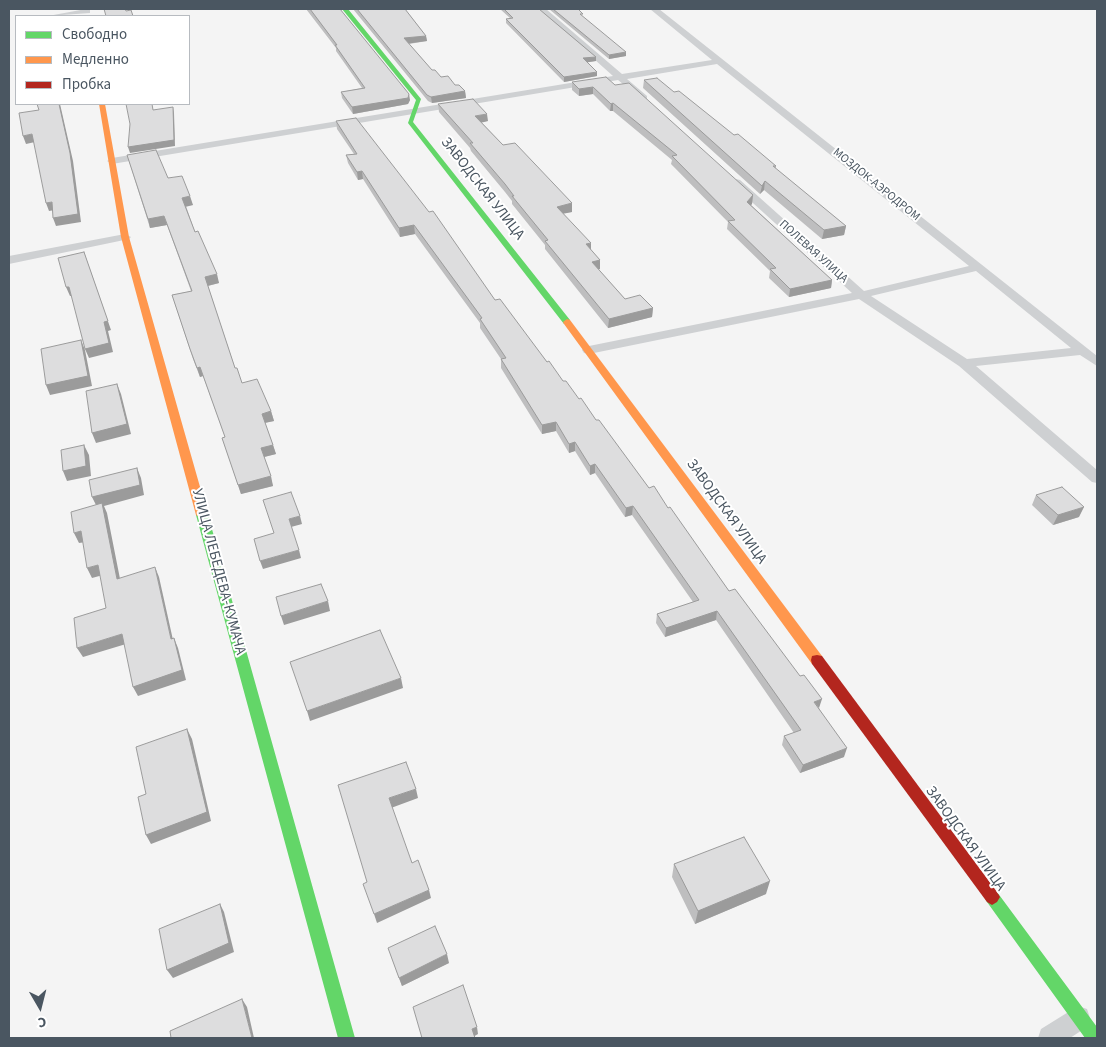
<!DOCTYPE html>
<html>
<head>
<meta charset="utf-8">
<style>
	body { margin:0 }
	#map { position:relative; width:1106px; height:1047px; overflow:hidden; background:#f4f4f4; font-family:"Source Sans 3",sans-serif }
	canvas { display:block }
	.frame { position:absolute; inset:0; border:10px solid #4a5661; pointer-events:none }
	.legend { position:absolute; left:15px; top:15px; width:175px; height:90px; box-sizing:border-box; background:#fff; border:1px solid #b7bbc0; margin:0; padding:6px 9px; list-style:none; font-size:15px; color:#4a5661 }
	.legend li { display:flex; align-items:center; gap:10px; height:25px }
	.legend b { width:25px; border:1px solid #b7bbc0 }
	.north { position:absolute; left:15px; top:982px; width:50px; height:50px; -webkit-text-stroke:4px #fff; paint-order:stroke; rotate:172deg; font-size:14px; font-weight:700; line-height:20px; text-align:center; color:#4a5661 }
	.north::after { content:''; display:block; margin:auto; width:18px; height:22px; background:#4a5661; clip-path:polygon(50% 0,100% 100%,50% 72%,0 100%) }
</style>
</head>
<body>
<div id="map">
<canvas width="1106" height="1047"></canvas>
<div class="frame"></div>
<ul class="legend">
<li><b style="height:6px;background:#63d668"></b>Свободно</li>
<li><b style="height:6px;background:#ff974d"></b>Медленно</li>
<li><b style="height:6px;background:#b3261e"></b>Пробка</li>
</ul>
<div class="north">С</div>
</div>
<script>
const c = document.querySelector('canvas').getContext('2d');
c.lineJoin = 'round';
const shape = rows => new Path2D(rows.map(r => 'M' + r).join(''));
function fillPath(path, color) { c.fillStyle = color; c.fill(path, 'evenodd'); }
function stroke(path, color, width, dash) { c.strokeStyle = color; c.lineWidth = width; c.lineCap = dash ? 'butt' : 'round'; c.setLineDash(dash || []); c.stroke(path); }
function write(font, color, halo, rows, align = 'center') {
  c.font = font + ' "Source Sans 3",sans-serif'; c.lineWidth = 4; c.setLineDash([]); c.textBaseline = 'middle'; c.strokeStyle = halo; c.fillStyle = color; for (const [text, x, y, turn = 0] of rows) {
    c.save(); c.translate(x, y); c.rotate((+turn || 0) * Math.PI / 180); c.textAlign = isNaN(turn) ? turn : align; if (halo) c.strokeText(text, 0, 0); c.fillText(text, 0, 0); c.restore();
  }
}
fillPath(shape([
	[86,9,90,9,90,13,48,16,86,9],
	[538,9,546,9,622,74,712,60,650,9,659,9,1097,356,1097,366,1080,355,976,366,1097,470,1097,483,1092,482,959,366,859,299,589,354,584,353,582,350,584,347,589,346,852,293,732,184,732,180,736,179,740,180,864,291,969,266,717,64,627,79,647,96,647,100,644,101,618,80,112,164,107,161,112,158,613,76,538,9],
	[976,271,1071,348,967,359,871,296,976,271],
	[125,234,131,237,129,239,9,264,9,256,125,234],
	[1078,1006,1087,1009,1090,1018,1087,1027,1070,1038,1038,1038,1041,1029,1078,1006]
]), '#ced0d2');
fillPath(shape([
	[342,9,348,9,421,99,413,122,570,320,570,324,564,324,408,123,416,100,342,9],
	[202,511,208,515,355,1038,338,1038,196,515,202,511],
	[992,889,997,892,1097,1027,1097,1038,1085,1038,987,902,984,897,987,892,992,889]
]), '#63d668');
fillPath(shape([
	[99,104,105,104,129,237,208,515,202,519,196,515,121,237,99,104],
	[567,319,570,320,822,656,823,660,822,664,817,665,812,664,564,324,563,322,567,319]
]), '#ff974d');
fillPath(shape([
	[817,655,822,656,997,892,1000,897,997,902,992,905,987,902,812,664,811,660,812,656,817,655]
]), '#b3261e');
fillPath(shape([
	[306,9,340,9,410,100,408,104,353,114,342,98,341,92,362,88,336,51,336,48],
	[353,9,405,9,426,36,427,41,409,44,432,70,441,77,465,91,466,98,432,103,428,101],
	[500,9,539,9,596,57,596,61,587,62,597,76,564,82,506,23,506,19,510,18],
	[549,9,578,9,583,17,626,56,609,59],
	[644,80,674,92,776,166,776,169,846,226,844,235,822,239,764,190,760,194,643,88],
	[572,82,615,85,753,195,752,204,751,205,832,280,831,288,789,297,769,278,770,271,727,229,728,222,671,164,672,160,613,111,610,111,593,94,579,96,572,90],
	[438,104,488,121,481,122,503,145,572,203,572,212,563,213,591,250,600,260,600,269,598,269,625,299,653,308,652,317,608,328,545,249,545,245,512,204,512,201,505,192,471,151,470,148,439,112],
	[336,121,495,300,596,420,649,488,668,508,729,591,819,708,844,757,800,773,782,745,784,736,794,733,716,620,665,637,656,623,657,614,693,602,632,515,625,517,595,473,590,475,575,451,569,453,556,431,542,434,501,368,501,359,480,328,480,323,415,234,400,237,363,179,358,180,348,163,346,155,354,154,337,129],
	[127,155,168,178,193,205,186,206,195,232,219,283,208,286,235,368,242,383,271,411,274,421,265,423,273,445,276,454,264,457,273,486,241,494,222,438,225,437,203,376,200,377,193,359,172,295,191,291,167,225,150,228],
	[1036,495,1079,517,1053,525,1032,505],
	[674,864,766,894,695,924,672,877],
	[388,948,449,963,402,986]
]), '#bebebf');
fillPath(shape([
	[426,36,427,41,405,44,404,38],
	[626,52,626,56,609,59,609,55],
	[596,57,596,61,583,63,583,58],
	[597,72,597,76,564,82,564,77],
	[593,87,593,94,579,96,579,89],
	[465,91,466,98,432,103,431,97],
	[409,94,410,100,408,104,353,114,352,107],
	[613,103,613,111,610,111,611,104],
	[59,104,60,104,73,161,81,222,56,226,53,218],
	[173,107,174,113,175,146,130,153,128,147],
	[487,114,488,121,476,124,475,116],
	[32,134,35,142,26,144,23,136],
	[362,171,363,179,358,180,357,172],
	[765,181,764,190,760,194,762,186],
	[753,195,752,204,746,210,747,202],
	[190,196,193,205,185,207,182,198],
	[52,202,55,210,49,211,46,203],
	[572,203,572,212,557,215,557,207],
	[164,216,167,225,150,228,148,219],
	[414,225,415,234,400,237,399,228],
	[846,226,844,235,822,239,824,230],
	[591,243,591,252,586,244],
	[84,252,111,330,108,331,113,352,89,358,85,349],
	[600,260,600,269,592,271,592,262],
	[217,274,219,283,207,286,205,277],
	[832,280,831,288,789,297,790,289],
	[66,287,69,287,72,296,70,296],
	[653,308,652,317,608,328,609,319],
	[81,340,85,350,92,386,50,395,46,385],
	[200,367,203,376,200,377,197,368],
	[117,384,121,394,131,434,96,443,92,433],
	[271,411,274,421,264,423,262,414],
	[556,422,556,431,542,434,542,425],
	[575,442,575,451,569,453,569,444],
	[84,445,89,455,91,476,67,481,63,471],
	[273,445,276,454,264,457,261,448],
	[595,464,595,473,590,475,590,466],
	[137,468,141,478,144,495,104,506,107,513,122,589,117,579,97,507,92,497],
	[271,476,273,486,241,494,238,485],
	[633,506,632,515,625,517,626,508],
	[1084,507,1079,517,1053,525,1058,515],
	[300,516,302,524,291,527,289,519],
	[81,531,86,542,79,543,74,533],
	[299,550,301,558,263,569,260,561],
	[98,565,103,575,92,578,87,568],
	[155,567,159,577,175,649,171,639],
	[328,601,330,611,284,625,281,616],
	[717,611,716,620,665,637,666,628],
	[122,634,126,644,83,657,77,648],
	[174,638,178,648,186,680,138,696,133,687],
	[401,678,403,688,310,721,307,711],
	[822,699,819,708,814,702],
	[187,729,192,739,211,821,151,844,146,835],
	[847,748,844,757,800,773,803,765],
	[416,789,418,798,391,808,389,798],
	[770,881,766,894,695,924,698,911],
	[429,890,431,898,377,923,374,914],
	[220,904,224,912,234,952,173,978,167,970],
	[447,954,449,963,402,986,399,978],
	[242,999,247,1007,254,1038,252,1038],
	[477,1027,478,1034,473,1037,472,1029]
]), '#9b9b9b');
const building = shape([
	[104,9,125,9,126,11,131,10,133,16,106,16,104,9],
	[310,9,340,9,409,94,408,98,352,107,341,92,365,88,335,45,337,45,310,9],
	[357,9,405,9,426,36,404,38,432,70,435,70,441,77,448,76,455,85,459,85,465,91,431,97,427,95,357,9],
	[504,9,539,9,596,57,583,58,597,72,564,77,506,19,513,18,504,9],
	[553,9,578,9,583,14,580,14,626,52,609,55,553,9],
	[606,77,615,85,629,83,753,195,747,202,832,280,790,289,770,269,776,268,728,221,735,220,672,156,677,155,613,103,611,104,593,87,579,89,572,82,606,77],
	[657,78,674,92,679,91,734,135,738,134,776,166,773,166,846,226,824,230,765,181,762,186,644,80,657,78],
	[473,99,487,114,475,116,503,145,515,143,572,203,557,207,591,243,586,244,600,260,592,262,625,299,640,295,653,308,609,319,545,241,548,240,512,196,514,196,505,184,470,143,473,143,438,104,473,99],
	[37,104,59,104,70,153,78,214,53,218,52,202,46,203,32,134,23,136,19,113,39,110,37,104],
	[126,104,152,104,153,110,173,107,174,140,128,147,130,124,126,104],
	[356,118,429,212,433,211,495,300,500,299,547,362,549,361,563,381,566,381,579,399,581,398,596,420,599,420,649,488,654,486,668,508,670,507,729,591,735,589,800,676,804,675,822,699,814,702,847,748,803,765,784,736,801,730,717,611,666,628,657,614,699,600,633,506,626,508,595,464,590,466,575,442,569,444,556,422,542,425,501,359,506,358,480,319,482,318,414,225,399,228,362,171,357,172,346,155,357,154,336,121,356,118],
	[156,150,168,178,182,176,190,196,182,198,195,232,198,231,217,274,205,277,235,368,237,368,242,383,257,379,271,411,262,414,273,445,261,448,271,476,238,485,222,438,225,437,200,367,197,368,190,349,172,295,192,291,164,216,148,219,127,155,156,150],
	[84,252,108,321,104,322,109,343,85,349,69,287,66,287,58,258,84,252],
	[81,340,88,376,46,385,41,349,81,340],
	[117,384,127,424,92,433,86,391,117,384],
	[84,445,86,466,63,471,61,450,84,445],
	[137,468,140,485,92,497,89,480,137,468],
	[1062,487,1084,507,1058,515,1036,495,1062,487],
	[291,492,300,516,289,519,299,550,260,561,254,539,274,533,263,500,291,492],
	[102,503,117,579,155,567,171,639,174,638,182,670,133,687,122,634,77,648,74,618,106,608,98,565,87,568,81,531,74,533,71,512,102,503],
	[321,584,328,601,281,616,276,597,321,584],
	[380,630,401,678,307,711,290,662,380,630],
	[187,729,207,812,146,835,138,797,146,794,136,747,187,729],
	[406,762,416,789,389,798,412,863,418,860,429,890,374,914,363,884,367,882,338,785,406,762],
	[744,837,770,881,698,911,674,864,744,837],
	[220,904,229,943,167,970,159,929,220,904],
	[435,926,447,954,399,978,388,948,435,926],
	[463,985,477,1027,472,1029,475,1038,422,1038,413,1007,463,985],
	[242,999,252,1038,171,1038,170,1031,242,999]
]);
fillPath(building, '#ddddde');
stroke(building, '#9b9b9b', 1);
write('12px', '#4a5661', '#fff', [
	["МОЗДОК-АЭРОДРОМ",876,185,39],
	["ПОЛЕВАЯ УЛИЦА",813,252,42]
]);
write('15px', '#4a5661', '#fff', [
	["ЗАВОДСКАЯ УЛИЦА",482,189,52],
	["ЗАВОДСКАЯ УЛИЦА",726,512,54],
	["УЛИЦА ЛЕБЕДЕВА-КУМАЧА",218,572,75],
	["ЗАВОДСКАЯ УЛИЦА",965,839,54]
]);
</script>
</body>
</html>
